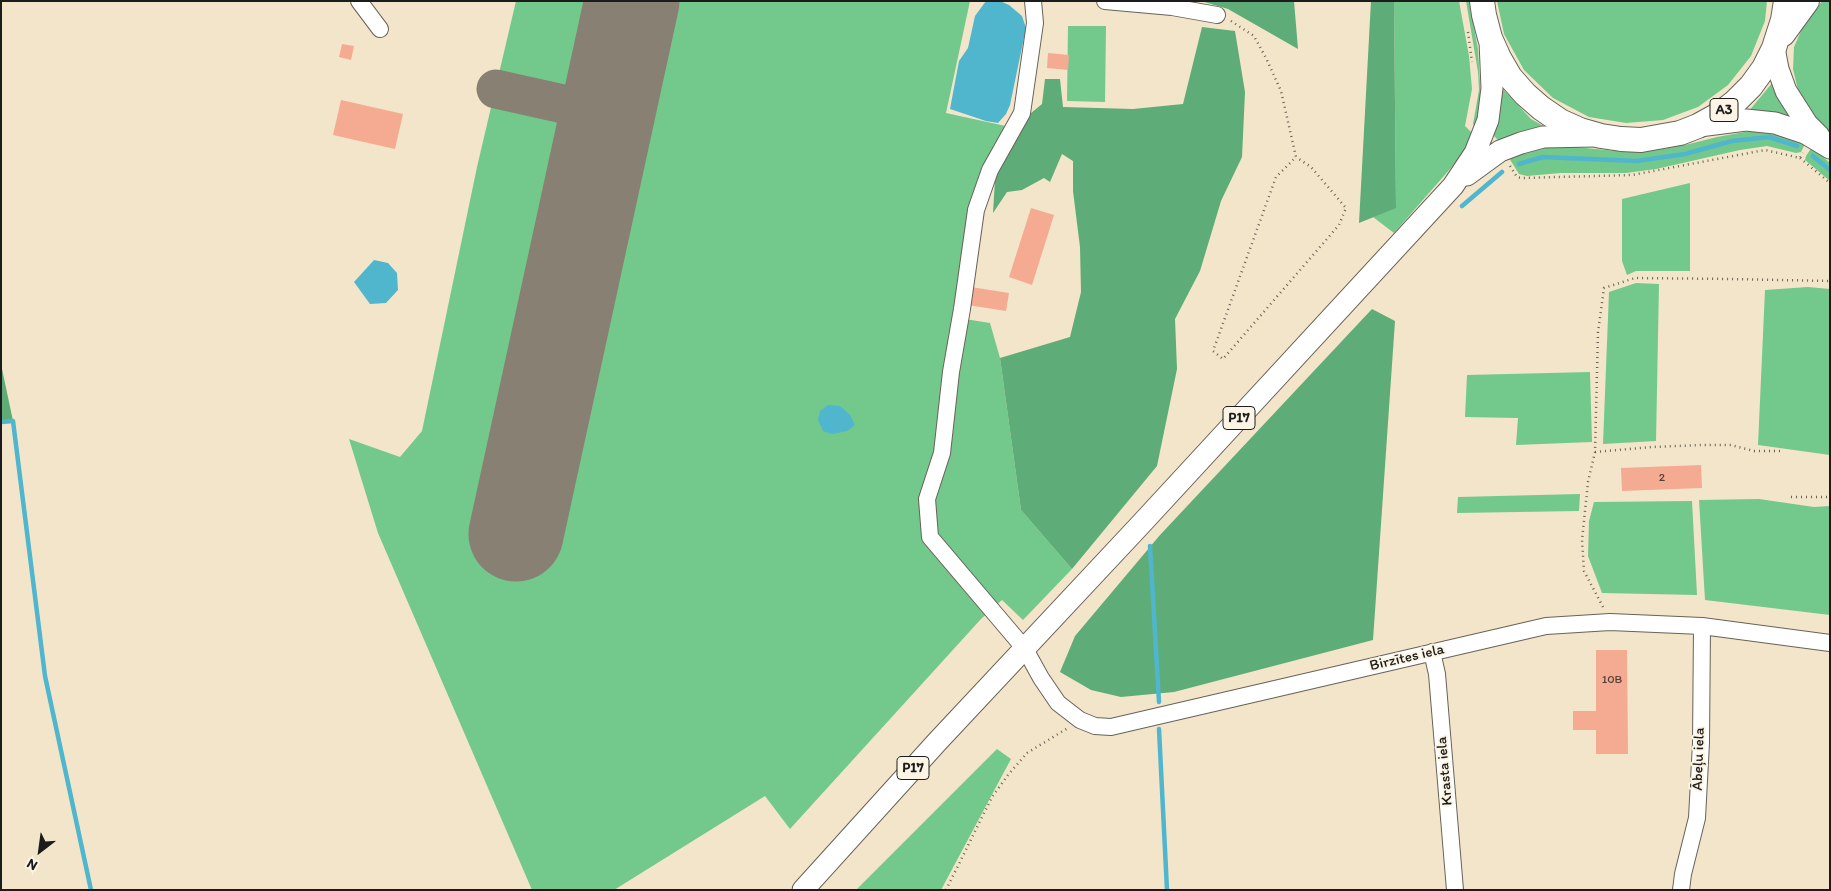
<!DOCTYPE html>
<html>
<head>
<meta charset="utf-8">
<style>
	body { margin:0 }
	#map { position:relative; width:1831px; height:891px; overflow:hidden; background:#f3e5c9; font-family:Itim,sans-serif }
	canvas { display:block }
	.frame { position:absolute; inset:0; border:2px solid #1c1c1c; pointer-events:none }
	.north { position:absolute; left:15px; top:826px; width:50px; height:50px; -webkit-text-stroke:4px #fcf5e5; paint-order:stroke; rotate:210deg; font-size:14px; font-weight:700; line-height:20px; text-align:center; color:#1c1c1c }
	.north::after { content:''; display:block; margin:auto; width:18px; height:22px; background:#1c1c1c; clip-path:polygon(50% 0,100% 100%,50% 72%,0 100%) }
</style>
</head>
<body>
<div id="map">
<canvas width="1831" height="891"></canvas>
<div class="frame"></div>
<div class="north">N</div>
</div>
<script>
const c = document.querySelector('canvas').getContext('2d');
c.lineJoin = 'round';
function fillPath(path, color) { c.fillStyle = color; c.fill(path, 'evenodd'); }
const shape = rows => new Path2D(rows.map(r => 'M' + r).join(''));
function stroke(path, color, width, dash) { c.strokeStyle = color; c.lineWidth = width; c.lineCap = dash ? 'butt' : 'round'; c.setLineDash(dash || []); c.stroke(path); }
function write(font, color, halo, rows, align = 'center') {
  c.font = font + ' Itim,sans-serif'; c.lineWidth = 4; c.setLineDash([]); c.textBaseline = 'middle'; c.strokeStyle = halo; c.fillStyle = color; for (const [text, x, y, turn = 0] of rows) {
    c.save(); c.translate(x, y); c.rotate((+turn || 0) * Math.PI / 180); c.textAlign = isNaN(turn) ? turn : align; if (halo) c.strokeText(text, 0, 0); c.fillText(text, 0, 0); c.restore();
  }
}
fillPath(shape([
	[516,1,970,1,946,113,1010,127,974,194,965,319,990,323,1000,358,1021,510,1072,569,1023,620,1002,600,981,619,790,829,765,796,614,890,532,890,378,533,349,439,400,457,422,431,477,167],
	[1394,1,1459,1,1469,56,1472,89,1465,126,1473,134,1464,153,1394,233,1373,217,1396,207],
	[1466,1,1469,1,1478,49,1481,99,1475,127,1473,124,1479,90,1478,72],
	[1497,1,1767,1,1765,21,1751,56,1728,85,1698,107,1663,120,1626,123,1589,117,1553,98,1524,70,1504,34],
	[1822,1,1830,1,1830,134,1812,115,1799,94,1793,69,1794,47,1801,31],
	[1068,26,1106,26,1105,102,1067,101],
	[1773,82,1791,117,1748,112],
	[1502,88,1531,119,1545,127,1500,142,1492,134],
	[1770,130,1805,144,1801,152,1796,153,1767,146,1740,150,1656,169,1626,173,1561,173,1527,176,1519,174,1509,158,1539,148,1566,146,1626,152,1657,150,1689,144,1717,137,1750,131],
	[1812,147,1830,163,1830,181,1805,160,1806,156],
	[1690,183,1690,271,1636,271,1627,275,1622,261,1622,199],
	[1636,283,1659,284,1656,441,1603,444,1609,292],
	[1808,287,1830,289,1830,455,1758,445,1765,290],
	[1590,372,1592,442,1516,445,1518,418,1465,417,1467,375],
	[1580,494,1579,511,1457,513,1458,497],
	[1759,499,1814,507,1830,506,1830,615,1705,600,1699,500],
	[1692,501,1697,595,1602,593,1588,556,1589,521,1594,502],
	[997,749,1011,759,941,890,856,890]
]), '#73c88b');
fillPath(shape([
	[1201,1,1294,1,1298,49,1228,9],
	[1371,1,1394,1,1396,208,1359,223],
	[1202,27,1235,31,1245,92,1242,157,1221,201,1200,271,1175,319,1177,369,1157,466,1072,569,1021,510,1000,358,1070,337,1081,292,1080,247,1073,191,1073,161,1062,154,1050,182,1044,178,1022,190,1007,192,993,213,995,180,1025,118,1042,104,1045,79,1060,79,1063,107,1133,109,1183,104],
	[1372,309,1395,321,1373,640,1174,692,1121,697,1091,690,1060,672,1075,636,1160,535],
	[1,364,13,421,1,422]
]), '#5eac77');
fillPath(shape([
	[986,1,1000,1,1009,5,1022,16,1026,28,1010,105,1006,114,998,123,986,121,950,109,959,61,968,48,975,16],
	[374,260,388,263,397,273,398,290,386,303,370,304,354,282],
	[828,405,840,406,850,415,855,425,847,431,832,434,823,431,818,420,820,411]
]), '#4fb6cd');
stroke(shape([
	[1813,156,1830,170],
	[1519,164,1543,157,1637,161,1685,154,1732,141,1769,137,1797,146],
	[1462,206,1502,172],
	[1,422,13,421,45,676,91,890],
	[1150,546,1159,702],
	[1159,729,1167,890]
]), '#4fb6cd', 4.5);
stroke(shape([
	[496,89,608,114]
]), '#888072', 39);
stroke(shape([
	[516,534,632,1]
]), '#888072', 95);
fillPath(shape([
	[342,44,354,46,351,60,339,57],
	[1048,53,1069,55,1068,70,1047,68],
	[341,100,403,114,395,149,333,135],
	[1031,208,1054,215,1032,285,1009,277],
	[971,287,1009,293,1006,311,968,305],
	[1701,465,1702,488,1622,491,1621,468],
	[1596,650,1627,650,1628,754,1596,754,1596,730,1573,730,1573,711,1596,711]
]), '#f5ab92');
const minor = shape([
	[359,1,380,29],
	[1033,1,1035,23,1022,113,990,170,976,210,962,309,951,372,942,453,927,499,930,537,1025,649,1041,678,1058,703,1080,720,1095,726,1111,727,1546,626,1610,622,1702,626,1830,643],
	[1105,1,1172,7,1217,15],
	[1432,652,1437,674,1455,890],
	[1681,890,1683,874,1697,818,1701,743,1702,626]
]);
const major = shape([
	[1774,48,1778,69,1786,91,1807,124,1819,136],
	[1699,126,1746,120,1775,123,1805,133,1830,148],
	[1467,175,1500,151,1521,143,1543,137,1594,136],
	[803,890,937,742,1142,523,1453,186,1475,153,1488,120,1492,88,1490,41]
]);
const highway = shape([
	[1482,1,1484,15,1490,38,1499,58,1510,77,1525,94,1541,108,1560,121,1580,130,1601,136,1621,139,1641,140,1680,133,1698,126,1718,115,1735,102,1751,86,1764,68,1774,48,1783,20,1786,1],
	[1783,34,1807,1]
]);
stroke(minor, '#676259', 18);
stroke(major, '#676259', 23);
stroke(highway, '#676259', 26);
stroke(shape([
	[1231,21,1254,36,1266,58,1281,91,1296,157,1276,177,1213,351,1223,359,1339,225,1346,208,1311,167,1296,157],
	[1468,32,1472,62],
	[1800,158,1830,183],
	[1510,166,1517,177,1521,178,1632,175,1765,150,1800,158,1803,153],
	[1595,452,1652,447,1702,445,1731,445,1754,451,1782,451],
	[1791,497,1830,497],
	[1603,607,1584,571,1582,540,1588,482,1595,452,1598,332,1604,288,1635,278,1730,279,1830,281],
	[946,890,992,797,1008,775,1027,753,1068,728]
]), '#676259', 2.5, [1, 4]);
stroke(minor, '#fff', 16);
stroke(major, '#fff', 21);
stroke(highway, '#fff', 24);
write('12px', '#52403a', null, [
	["2",1662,478],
	["10B",1612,680]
]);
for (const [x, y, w] of [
	[1724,110,28],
	[1239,418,32],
	[913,768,32]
]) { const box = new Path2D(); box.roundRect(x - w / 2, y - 11.5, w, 23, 4); c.fillStyle = '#fcf5e5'; c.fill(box); stroke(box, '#1c1c1c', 1); }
write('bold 14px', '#1c1c1c', null, [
	["A3",1724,110],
	["P17",1239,418],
	["P17",913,768]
]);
write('15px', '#1c1c1c', '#fcf5e5', [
	["Birzītes iela",1407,658,-13],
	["Ābeļu iela",1699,759,-88],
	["Krasta iela",1445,771,-95]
]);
</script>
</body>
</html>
